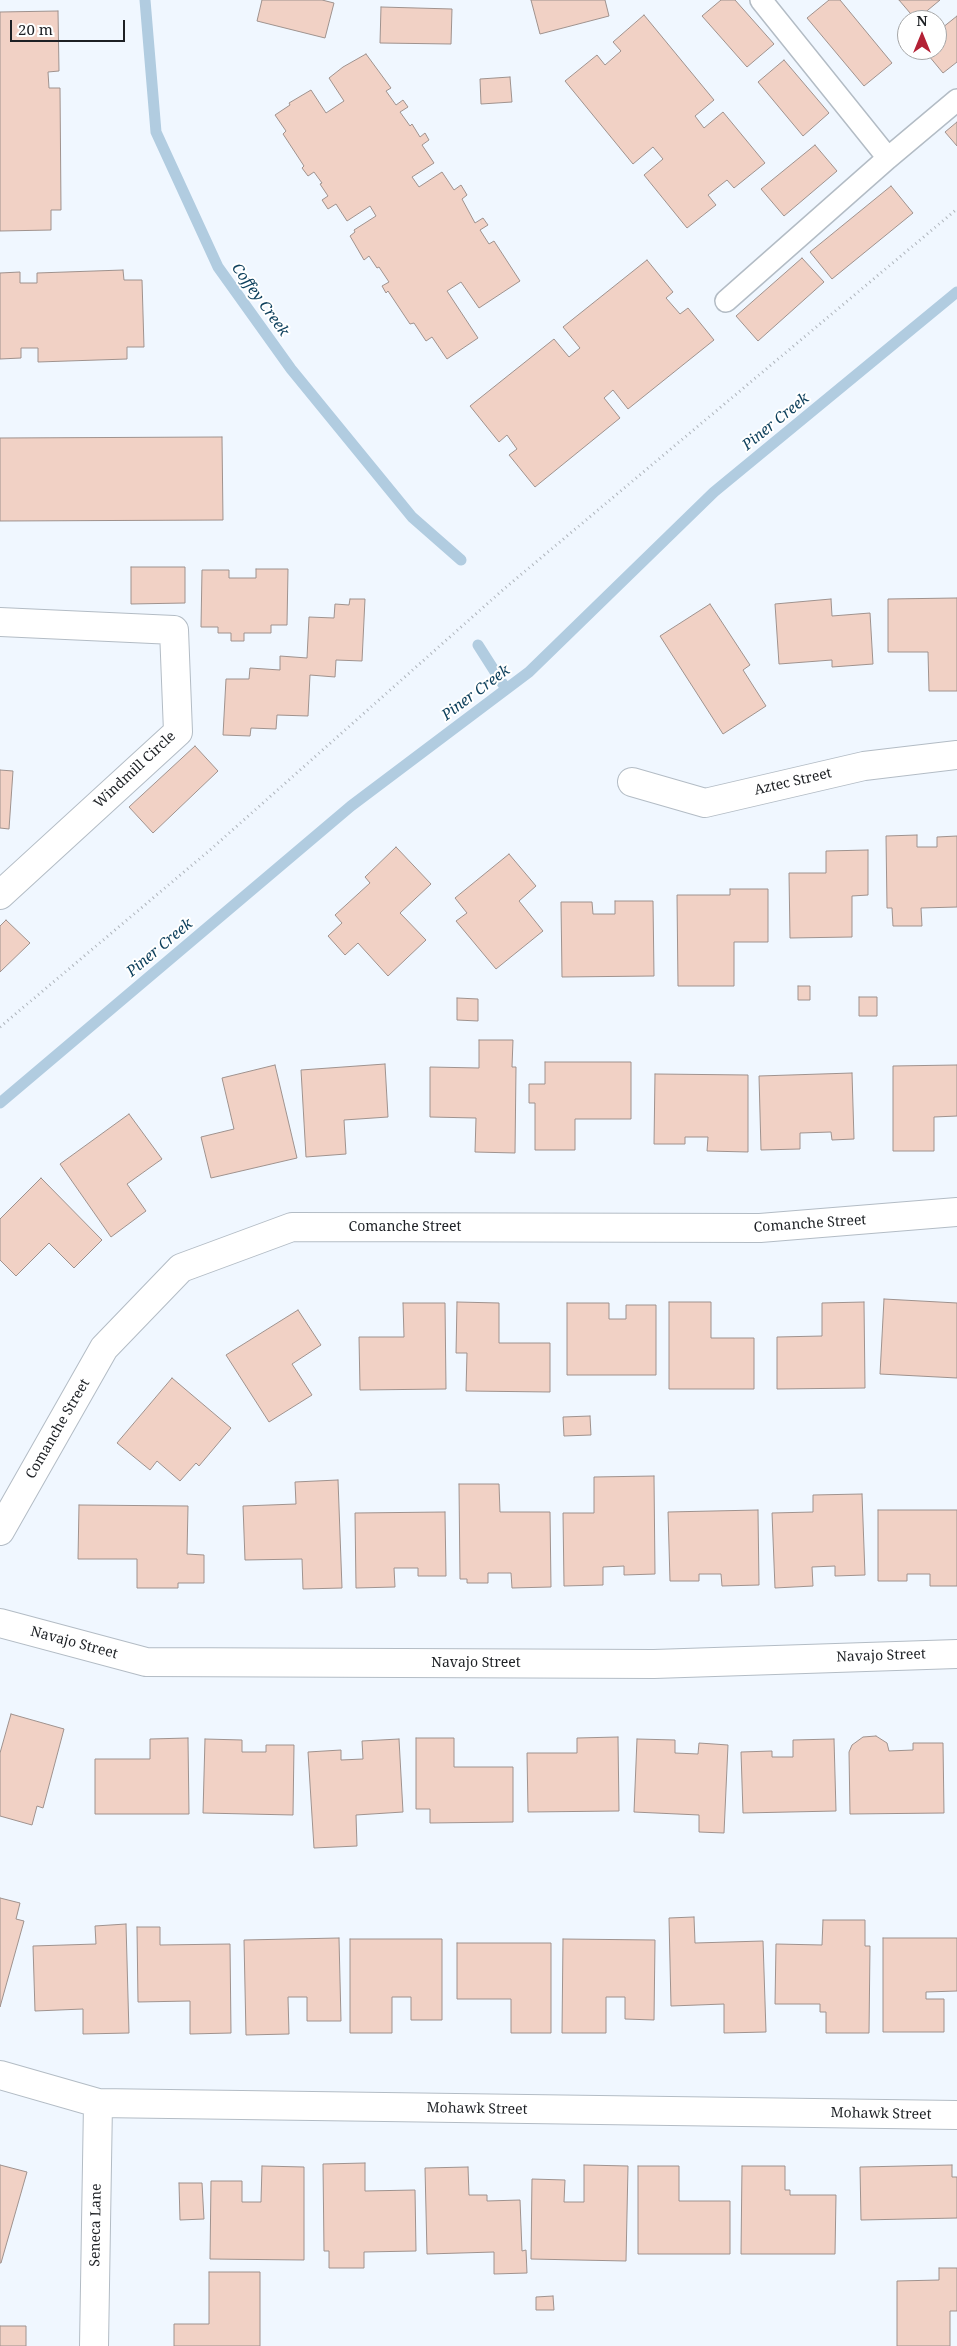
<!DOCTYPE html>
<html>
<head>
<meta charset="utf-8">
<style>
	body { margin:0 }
	#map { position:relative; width:957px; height:2346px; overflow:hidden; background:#f0f7ff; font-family:"Noto Serif",serif }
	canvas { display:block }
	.north { position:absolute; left:897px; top:10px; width:50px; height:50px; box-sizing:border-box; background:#fff; border:1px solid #a5a6a7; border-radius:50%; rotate:0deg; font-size:14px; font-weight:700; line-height:20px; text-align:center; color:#1d2024 }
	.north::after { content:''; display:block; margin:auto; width:18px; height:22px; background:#b32135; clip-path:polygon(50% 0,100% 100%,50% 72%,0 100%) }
	.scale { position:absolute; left:10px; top:20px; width:115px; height:22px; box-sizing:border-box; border:2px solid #1d2024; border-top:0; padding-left:6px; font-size:15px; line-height:18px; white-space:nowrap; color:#1d2024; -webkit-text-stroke:4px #fff; paint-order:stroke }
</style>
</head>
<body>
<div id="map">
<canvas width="957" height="2346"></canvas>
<div class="north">N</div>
<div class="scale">20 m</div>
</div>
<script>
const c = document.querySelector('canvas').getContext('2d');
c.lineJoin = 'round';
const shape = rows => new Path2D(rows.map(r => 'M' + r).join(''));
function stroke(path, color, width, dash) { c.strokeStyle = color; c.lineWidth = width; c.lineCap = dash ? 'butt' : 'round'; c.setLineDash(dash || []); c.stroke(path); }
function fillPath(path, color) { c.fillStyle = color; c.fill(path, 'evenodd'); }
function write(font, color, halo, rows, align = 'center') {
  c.font = font + ' "Noto Serif",serif'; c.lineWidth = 4; c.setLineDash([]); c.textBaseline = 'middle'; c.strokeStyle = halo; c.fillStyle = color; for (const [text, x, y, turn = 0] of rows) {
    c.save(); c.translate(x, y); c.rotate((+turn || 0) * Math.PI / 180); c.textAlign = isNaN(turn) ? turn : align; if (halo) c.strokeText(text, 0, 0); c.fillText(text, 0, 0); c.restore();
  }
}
stroke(shape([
	[145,0,156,132,218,267,291,369,412,517,461,560],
	[478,645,506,689],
	[0,1103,351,806,529,672,714,492,957,292]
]), '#b1cce0', 11);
const building = shape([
	[262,0,322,0,334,3,325,38,257,21,262,0],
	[531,0,605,0,609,16,540,34,531,0],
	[721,0,735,0,774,44,747,67,702,16,721,0],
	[829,0,840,0,892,63,864,86,807,18,829,0],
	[899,0,940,0,916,20,899,0],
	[381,7,452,9,451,44,380,43,381,7],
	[58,11,59,71,48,72,49,88,60,88,61,210,51,210,51,230,0,231,0,12,58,11],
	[644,15,714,100,695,116,704,128,723,112,765,163,734,188,727,180,708,195,716,205,687,228,644,175,663,159,653,147,633,164,565,81,597,55,605,65,621,51,613,42,644,15],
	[957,16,957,62,943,73,924,50,937,50,937,32,957,16],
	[366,54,391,88,386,91,396,105,403,100,408,107,400,112,410,126,412,124,420,137,425,133,429,140,422,145,434,163,412,177,419,187,442,172,454,190,461,185,467,195,462,199,475,223,483,218,488,225,480,230,489,244,494,241,520,281,479,308,461,282,447,291,478,338,447,359,432,337,426,341,414,323,410,324,388,291,386,293,382,286,389,282,379,267,377,268,369,256,364,260,350,236,355,232,354,230,376,216,370,206,347,221,336,204,328,209,322,200,328,196,320,184,322,183,314,172,308,176,302,168,304,166,283,134,286,131,275,115,290,105,289,103,311,90,326,113,344,101,329,78,343,67,366,54],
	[784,60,829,113,803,136,758,82,784,60],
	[510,77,512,102,481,104,480,79,510,77],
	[957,122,957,146,945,132,957,122],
	[815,145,837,171,784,216,761,189,815,145],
	[891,186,913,213,832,279,810,252,891,186],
	[802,258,824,282,758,341,736,316,802,258],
	[647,260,673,292,666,298,680,314,688,308,714,340,628,409,613,390,604,398,620,418,535,487,509,455,517,449,507,435,499,442,470,406,554,339,569,357,580,348,563,327,647,260],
	[123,270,124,280,142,280,144,347,127,347,127,359,38,362,38,348,21,348,21,358,0,359,0,273,20,272,20,283,37,283,37,273,123,270],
	[222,437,223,520,0,521,0,438,222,437],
	[131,567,185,567,185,603,131,604,131,567],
	[256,569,288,569,287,625,271,625,271,633,244,633,244,641,231,641,231,633,218,633,218,627,201,627,202,570,229,570,229,578,256,578,256,569],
	[957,598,957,691,929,691,928,652,888,652,888,599,957,598],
	[350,599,365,599,362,661,336,660,335,677,310,675,308,716,277,715,276,729,251,728,250,736,223,735,226,679,249,679,250,668,280,670,280,656,307,658,309,617,334,618,335,604,349,605,350,599],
	[831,599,832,616,870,613,873,664,832,667,832,660,779,664,775,604,831,599],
	[710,604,750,665,743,670,766,706,723,734,660,636,710,604],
	[195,746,218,771,153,833,129,807,195,746],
	[0,770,13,771,9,829,0,828,0,770],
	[917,835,917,847,937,847,937,837,957,836,957,907,921,908,922,926,893,926,892,908,887,908,886,836,917,835],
	[396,847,431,884,400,913,426,940,388,976,358,943,345,955,328,936,342,923,335,915,370,883,365,877,396,847],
	[868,850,868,895,852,896,852,937,790,938,789,873,826,873,826,851,868,850],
	[509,854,536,886,519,901,543,931,496,969,456,921,467,913,455,898,509,854],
	[730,889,768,889,768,942,734,942,734,986,678,986,677,895,730,895,730,889],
	[615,901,653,901,654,976,562,977,561,902,592,902,593,914,615,914,615,901],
	[6,920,30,943,0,972,0,926,6,920],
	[798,986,810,986,810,1000,798,1000,798,986],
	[859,997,877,997,877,1016,859,1016,859,997],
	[457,998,478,999,478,1021,457,1020,457,998],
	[479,1040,513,1040,512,1067,516,1067,515,1153,475,1152,476,1118,430,1117,430,1067,479,1068,479,1040],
	[545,1062,631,1062,631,1119,575,1119,575,1150,535,1150,535,1103,529,1103,529,1084,545,1084,545,1062],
	[385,1064,388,1117,344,1120,346,1154,306,1157,301,1070,385,1064],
	[275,1065,297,1158,211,1178,201,1137,234,1129,222,1078,275,1065],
	[957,1065,957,1116,934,1117,934,1151,893,1151,893,1066,957,1065],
	[852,1073,854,1139,832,1140,831,1132,800,1133,800,1149,761,1150,759,1076,852,1073],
	[655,1074,748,1075,748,1152,707,1151,708,1137,685,1137,685,1144,654,1144,655,1074],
	[129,1114,162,1159,127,1184,146,1211,111,1237,60,1164,129,1114],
	[41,1178,102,1240,74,1268,49,1243,16,1276,0,1260,0,1219,41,1178],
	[884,1299,957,1303,957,1378,880,1374,884,1299],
	[457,1302,499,1303,499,1343,550,1343,550,1392,466,1391,467,1353,456,1353,457,1302],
	[669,1302,711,1302,711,1338,754,1338,754,1389,669,1389,669,1302],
	[864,1302,865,1388,777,1389,777,1337,822,1336,822,1303,864,1302],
	[403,1303,445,1303,446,1389,360,1390,359,1337,404,1337,403,1303],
	[567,1303,609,1303,609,1319,626,1319,626,1305,656,1305,656,1375,567,1375,567,1303],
	[298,1310,321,1345,292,1364,312,1395,269,1422,226,1355,298,1310],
	[172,1378,231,1428,199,1466,196,1463,180,1481,157,1461,150,1470,117,1443,172,1378],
	[590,1416,591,1435,564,1436,563,1417,590,1416],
	[654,1476,655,1574,624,1575,624,1566,603,1567,603,1585,564,1586,563,1513,594,1513,594,1477,654,1476],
	[338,1480,342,1588,303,1589,302,1559,245,1560,243,1506,296,1504,295,1482,338,1480],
	[459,1484,499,1484,500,1512,550,1512,551,1587,512,1588,511,1573,488,1573,488,1583,467,1583,467,1579,460,1579,459,1484],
	[862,1494,865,1575,835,1576,835,1566,812,1567,813,1586,775,1588,772,1513,813,1512,813,1495,862,1494],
	[79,1505,188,1506,187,1554,204,1555,204,1583,178,1583,178,1588,137,1588,137,1559,78,1559,79,1505],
	[758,1510,759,1585,722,1586,721,1574,699,1574,699,1581,670,1581,668,1512,758,1510],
	[878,1510,957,1510,957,1586,930,1586,930,1574,907,1574,907,1581,878,1581,878,1510],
	[445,1512,446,1576,418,1576,418,1568,394,1568,395,1587,356,1588,355,1513,445,1512],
	[11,1714,64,1729,43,1808,37,1806,32,1825,0,1816,0,1753,11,1714],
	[876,1736,887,1743,889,1751,913,1750,913,1743,943,1743,944,1813,850,1814,849,1752,852,1745,863,1737,876,1736],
	[618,1737,619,1811,528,1812,527,1753,577,1753,577,1738,618,1737],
	[188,1738,189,1814,95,1814,95,1759,150,1759,150,1739,188,1738],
	[416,1738,454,1738,454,1767,513,1767,513,1822,430,1823,430,1809,416,1809,416,1738],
	[205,1739,242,1740,242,1752,266,1752,266,1745,294,1745,293,1815,203,1813,205,1739],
	[399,1739,403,1812,356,1815,357,1846,314,1848,308,1752,341,1750,341,1760,363,1759,362,1741,399,1739],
	[637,1739,675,1740,675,1753,698,1754,699,1743,728,1745,724,1833,699,1832,699,1815,634,1812,637,1739],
	[834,1739,836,1811,743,1813,741,1752,772,1751,772,1757,793,1757,793,1740,834,1739],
	[0,1898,20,1903,16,1919,24,1921,0,2007,0,1898],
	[694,1917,695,1943,763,1941,766,2032,724,2033,724,2004,671,2006,669,1918,694,1917],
	[823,1920,865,1920,865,1946,870,1946,869,2033,826,2033,826,2012,820,2012,820,2004,775,2004,776,1944,822,1945,823,1920],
	[126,1924,129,2033,83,2034,83,2009,35,2011,33,1946,96,1944,95,1926,126,1924],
	[137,1927,160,1927,160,1945,230,1944,231,2033,190,2034,190,2001,138,2002,137,1927],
	[339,1938,341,2021,307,2021,307,1997,288,1997,289,2034,246,2035,244,1940,339,1938],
	[883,1938,957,1938,957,1991,926,1992,926,1999,944,1999,944,2032,883,2032,883,1938],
	[350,1939,442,1939,442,2020,411,2020,411,1997,392,1997,392,2033,350,2033,350,1939],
	[563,1939,655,1940,654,2020,625,2019,625,1997,606,1997,606,2033,562,2033,563,1939],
	[457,1943,551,1943,551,2033,511,2033,511,1999,457,1999,457,1943],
	[365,2163,365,2191,415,2190,416,2251,364,2252,364,2268,329,2268,329,2251,324,2251,323,2164,365,2163],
	[0,2165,27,2172,1,2263,0,2263,0,2165],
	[584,2165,628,2166,626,2261,531,2259,532,2179,565,2180,564,2202,584,2202,584,2165],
	[952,2165,952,2177,957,2177,957,2218,861,2220,860,2167,952,2165],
	[262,2166,304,2167,304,2260,210,2259,211,2181,242,2181,242,2202,261,2202,262,2166],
	[638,2166,679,2166,679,2201,730,2201,730,2254,638,2254,638,2166],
	[742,2166,785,2166,785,2190,790,2190,790,2195,836,2195,835,2254,741,2254,742,2166],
	[468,2167,469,2195,487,2195,487,2201,520,2200,522,2251,526,2250,527,2273,494,2274,494,2252,427,2254,425,2168,468,2167],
	[179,2183,202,2183,204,2219,180,2220,179,2183],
	[939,2268,957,2268,957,2311,950,2311,950,2346,897,2346,897,2281,939,2280,939,2268],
	[209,2272,260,2272,260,2346,174,2346,174,2324,209,2324,209,2272],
	[553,2296,554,2310,536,2310,536,2297,553,2296],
	[0,2326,26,2326,26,2346,0,2346,0,2326]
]);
fillPath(building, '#f1d1c5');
stroke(building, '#9f928e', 1);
const service = shape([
	[761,0,888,158,957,100],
	[726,301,888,158]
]);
const minor = shape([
	[0,622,174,630,178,732,0,895],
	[632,782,705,803,864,766,957,755],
	[0,1531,104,1348,181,1268,292,1227,760,1228,957,1212],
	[0,1623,146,1662,654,1664,957,1654],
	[0,2075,98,2103,957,2115],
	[94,2346,98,2103]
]);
stroke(service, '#b3bcc5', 24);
stroke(minor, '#b3bcc5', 30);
stroke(shape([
	[0,1027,210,850,505,588,957,209]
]), '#afb5bc', 3, [1, 4]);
stroke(service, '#fff', 21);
stroke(minor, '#fff', 28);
write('14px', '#1d2024', '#fff', [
	["Windmill Circle",135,770,-43],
	["Aztec Street",793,782,-13],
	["Comanche Street",810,1224,-4],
	["Comanche Street",405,1227],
	["Comanche Street",58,1429,-60],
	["Navajo Street",74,1643,15],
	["Navajo Street",881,1656,-2],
	["Navajo Street",476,1663],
	["Mohawk Street",477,2109,1],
	["Mohawk Street",881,2114,1],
	["Seneca Lane",96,2225,-89]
]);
write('italic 15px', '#0f415d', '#fff', [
	["Coffey Creek",260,300,54],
	["Piner Creek",776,422,-39],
	["Piner Creek",476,693,-37],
	["Piner Creek",160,948,-40]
]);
</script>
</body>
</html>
